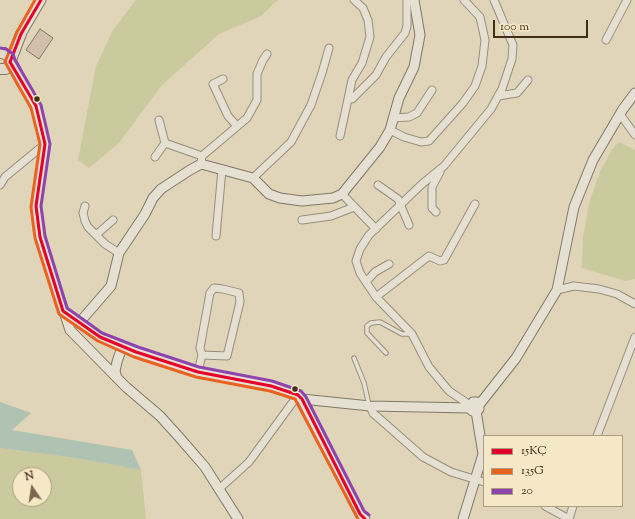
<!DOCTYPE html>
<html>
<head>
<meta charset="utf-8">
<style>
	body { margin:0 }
	#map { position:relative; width:635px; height:519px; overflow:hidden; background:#e0d5b9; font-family:"Sorts Mill Goudy",serif }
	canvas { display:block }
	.legend { position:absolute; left:483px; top:435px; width:140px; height:72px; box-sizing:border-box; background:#f5e8c7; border:1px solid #ad9e80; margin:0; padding:5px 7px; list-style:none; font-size:12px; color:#422e15 }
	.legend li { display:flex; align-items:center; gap:8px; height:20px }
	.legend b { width:20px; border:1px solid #ad9e80 }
	.north { position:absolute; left:12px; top:467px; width:40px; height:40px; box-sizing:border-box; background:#f5e8c7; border:1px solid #ad9e80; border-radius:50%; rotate:347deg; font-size:11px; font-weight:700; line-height:16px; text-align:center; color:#422e15 }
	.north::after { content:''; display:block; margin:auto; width:14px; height:18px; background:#79684e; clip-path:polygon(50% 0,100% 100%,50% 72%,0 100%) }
	.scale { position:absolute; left:493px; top:20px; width:95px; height:18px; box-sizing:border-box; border:2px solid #422e15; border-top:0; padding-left:5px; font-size:12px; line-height:14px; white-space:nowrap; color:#422e15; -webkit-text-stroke:3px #f5e8c7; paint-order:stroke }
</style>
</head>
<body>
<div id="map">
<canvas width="635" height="519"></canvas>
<ul class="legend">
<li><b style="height:5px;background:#e4002b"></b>15KÇ</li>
<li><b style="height:5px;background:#e96221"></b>135G</li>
<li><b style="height:5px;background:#8e44ad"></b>20</li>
</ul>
<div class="north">N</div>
<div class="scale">100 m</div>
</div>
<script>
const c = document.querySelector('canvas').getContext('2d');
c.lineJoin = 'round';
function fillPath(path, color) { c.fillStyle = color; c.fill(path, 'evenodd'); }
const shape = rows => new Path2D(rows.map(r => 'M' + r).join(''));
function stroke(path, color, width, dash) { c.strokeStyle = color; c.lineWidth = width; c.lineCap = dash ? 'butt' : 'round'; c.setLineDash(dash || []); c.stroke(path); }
fillPath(shape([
	[136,0,278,0,261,16,219,34,161,86,119,143,89,168,78,160,96,66,113,30],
	[619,142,635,150,635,279,625,281,582,268,583,236,590,200,600,172,612,149],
	[0,448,69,457,141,470,146,519,0,519],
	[20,475,44,475,44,499,20,499]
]), '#cbc99e');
fillPath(shape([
	[0,402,31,413,12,430,132,450,141,470,69,457,0,448]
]), '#b0c2b1');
const building = shape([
	[40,29,53,38,39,59,26,50,40,29]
]);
fillPath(building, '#d1beab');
stroke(building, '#817867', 1);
const lane = shape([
	[386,353,367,333,367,326,371,323,380,322,402,334,411,334],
	[354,358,364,383,369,405]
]);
const street = shape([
	[354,0,363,8,368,20,370,37,362,63,352,80,348,99,352,99,376,75,386,57,405,33,407,26,407,0],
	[606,40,627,0],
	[223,79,213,84,228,116,237,126],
	[498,96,517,93,528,80],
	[620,114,635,135],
	[393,118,409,117,417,113,432,90],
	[159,120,165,143,202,156],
	[390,130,404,137,421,142,429,141,463,103,475,86,482,66,485,40,480,17,464,0],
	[340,136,348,99],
	[155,157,165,143],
	[201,164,202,156,247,118,257,100,257,74,263,60,267,54],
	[253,178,291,142,311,105,322,73,329,48],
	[0,185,5,177,45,144],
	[378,185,398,199,409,225],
	[342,194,376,229],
	[85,206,83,213,85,221,88,227,105,244,119,253],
	[436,212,432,208,432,187,440,172],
	[302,220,331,216,354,207],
	[96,235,113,220],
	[216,236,222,169],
	[366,282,375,272,389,264],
	[557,290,574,286,599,289,617,294,635,304],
	[376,297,429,256,440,261,444,260,475,204],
	[198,372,202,355,200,348,210,293,214,288,223,289,239,293,240,302,227,356,202,355],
	[470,405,449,391,429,367,412,334,376,297,360,273,356,261,360,249,369,235,422,184,444,166,491,109,502,89,512,59,513,45,494,0],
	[370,406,373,413,423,457,451,472,484,482],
	[597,436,635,337],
	[219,489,249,462,298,395],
	[545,506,569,519],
	[569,519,573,506]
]);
const secondary = shape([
	[21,34,41,0],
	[22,83,36,106,45,144,36,206,40,237,70,330,126,387,160,416,179,437,205,467,238,519],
	[63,311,100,337,136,352,198,372,271,386,298,395,302,399,360,514,365,519],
	[79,323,111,286,119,253,145,214,153,198,161,189,190,170,201,164,253,178,269,194,280,198,302,201,333,198,342,194,380,147,390,130,399,98,414,67,420,35,414,0],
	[117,378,115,371,117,362,122,347],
	[302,399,370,406,470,408,472,411,476,411,479,409,479,405,477,402,473,402,470,408],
	[479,405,516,358,557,290,574,207,593,160,623,109,635,93],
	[463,519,483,454,476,411]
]);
const primary = shape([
	[0,53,4,53,9,57,22,83],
	[0,69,6,69,9,65,21,34]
]);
stroke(lane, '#988f7c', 5.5);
stroke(street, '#988f7c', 9);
stroke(secondary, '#817867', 11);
stroke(primary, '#817867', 12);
stroke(lane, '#e5e0d2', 3.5);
stroke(street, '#e5e0d2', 7);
stroke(secondary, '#e5e0d2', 9);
stroke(primary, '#e1daca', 10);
stroke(shape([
	[41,0,21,34,10,62,36,106,45,144,36,206,40,237,63,311,100,337,136,352,198,372,271,386,298,395,302,399,360,514,365,519]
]), '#e4002b', 3);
stroke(shape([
	[35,0,17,32,5,62,31,108,40,144,31,207,35,238,59,314,98,341,134,357,196,377,270,391,295,399,358,519]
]), '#e96221', 3);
stroke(shape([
	[0,48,6,49,13,54,15,60,41,105,50,144,41,206,45,236,67,308,102,333,138,347,199,367,272,381,301,391,306,397,364,511,369,515]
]), '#8e44ad', 3);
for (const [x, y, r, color] of [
	[37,99,3.5,"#422e15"],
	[295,389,3.5,"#422e15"]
]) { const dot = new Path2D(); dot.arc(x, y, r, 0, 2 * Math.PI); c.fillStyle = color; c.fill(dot); stroke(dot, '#f5e8c7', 1.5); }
</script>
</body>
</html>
